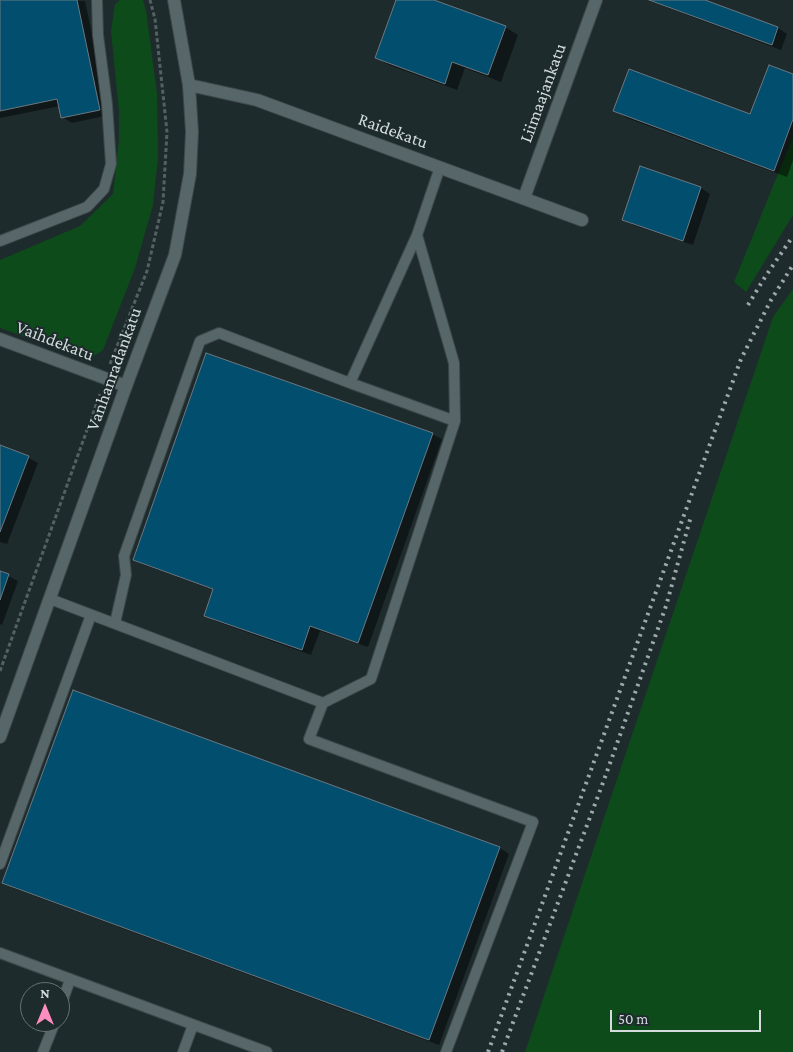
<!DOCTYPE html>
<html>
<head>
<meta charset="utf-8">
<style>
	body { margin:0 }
	#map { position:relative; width:793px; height:1052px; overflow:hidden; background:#1e2b2d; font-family:"Crimson Pro",serif }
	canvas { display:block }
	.north { position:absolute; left:20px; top:982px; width:50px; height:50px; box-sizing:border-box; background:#1e2b2d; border:1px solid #667173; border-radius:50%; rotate:0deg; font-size:14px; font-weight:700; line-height:20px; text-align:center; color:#d3dbdc }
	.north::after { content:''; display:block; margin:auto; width:18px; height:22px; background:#fd8ebf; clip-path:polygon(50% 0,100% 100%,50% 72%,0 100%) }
	.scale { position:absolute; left:610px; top:1010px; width:151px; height:22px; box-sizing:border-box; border:2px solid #d3dbdc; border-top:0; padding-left:6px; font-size:15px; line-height:18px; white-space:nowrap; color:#d3dbdc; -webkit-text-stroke:4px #1e2b2d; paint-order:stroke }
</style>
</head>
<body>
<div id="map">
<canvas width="793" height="1052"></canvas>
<div class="north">N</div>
<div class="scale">50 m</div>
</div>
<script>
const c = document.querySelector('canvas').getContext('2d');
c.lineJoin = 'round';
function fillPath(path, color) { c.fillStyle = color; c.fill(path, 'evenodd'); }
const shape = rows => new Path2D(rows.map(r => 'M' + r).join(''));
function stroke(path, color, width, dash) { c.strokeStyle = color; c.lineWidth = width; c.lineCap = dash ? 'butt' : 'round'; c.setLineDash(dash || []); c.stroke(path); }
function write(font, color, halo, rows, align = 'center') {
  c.font = font + ' "Crimson Pro",serif'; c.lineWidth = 4; c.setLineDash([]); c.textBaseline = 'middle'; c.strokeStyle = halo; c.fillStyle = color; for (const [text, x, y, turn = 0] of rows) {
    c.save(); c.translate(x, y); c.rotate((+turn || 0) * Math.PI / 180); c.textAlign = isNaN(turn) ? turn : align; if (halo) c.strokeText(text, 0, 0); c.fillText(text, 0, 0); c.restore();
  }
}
fillPath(shape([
	[120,0,143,0,146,10,157,94,158,157,153,205,135,268,103,350,91,358,70,353,0,328,0,260,80,226,113,194,119,140,119,111,111,31,115,4],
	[793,137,793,215,746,292,734,282],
	[793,289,793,1052,525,1052,773,317]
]), '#0e4b1a');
fillPath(shape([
	[0,0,85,1,109,115,72,123,62,117,60,106,0,118],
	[397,0,430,0,505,27,518,35,501,82,465,68,457,90,389,65,376,58],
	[647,0,701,0,778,28,787,34,781,50],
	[793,75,793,160,787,177,627,118,615,111,751,116],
	[640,168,701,188,710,194,693,245,633,225,623,220],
	[432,434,442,439,368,647,320,631,311,655,215,621,205,615,214,590,144,565,134,560],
	[0,447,29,458,38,463,7,544,0,542],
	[0,572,18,581,2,625,0,624],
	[74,692,500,848,509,854,439,1045,13,888,3,882]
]), '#0007');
const building = shape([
	[0,0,77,0,100,110,61,118,57,99,0,111,0,0],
	[396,0,434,0,506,26,488,75,452,62,445,84,375,58,396,0],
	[649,0,705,0,778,27,772,45,649,0],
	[769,65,793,74,793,119,774,171,613,111,629,69,750,114,769,65],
	[640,166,701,187,683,241,622,220,640,166],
	[206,353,433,433,358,643,310,626,302,650,204,616,213,589,133,560,206,353],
	[0,445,29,456,0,532,0,445],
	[0,571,9,574,0,600,0,571],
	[73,690,500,847,429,1040,2,883,73,690]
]);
fillPath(building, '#024e6e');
stroke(building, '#6c7880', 1);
const service = shape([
	[417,235,350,383,455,421],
	[0,241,87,207,104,189,111,164,107,104,98,35,97,0],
	[50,599,323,703,309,739,533,822,446,1052],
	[115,623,126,575,124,556,200,341,219,333,350,383],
	[323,703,371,679,455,421,454,363,417,235,440,167],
	[0,864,91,615],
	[0,953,267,1052],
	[60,1008,70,980],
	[43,1052,55,1022],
	[183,1052,193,1025]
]);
const minor = shape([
	[189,85,257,100,582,220],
	[524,198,596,0],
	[0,339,126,386]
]);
const tertiary = shape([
	[0,737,126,386,175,255,190,174,192,132,189,85,174,0]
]);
stroke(service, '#3c4849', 12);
stroke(minor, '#3c4849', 14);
stroke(tertiary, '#3c4849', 14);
stroke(shape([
	[110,364,147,271,163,202,167,132,155,19,150,0],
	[0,671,100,394]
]), '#556062', 3, [4, 2.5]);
stroke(service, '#576668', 10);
stroke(minor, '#576668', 12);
stroke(tertiary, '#576668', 12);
stroke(shape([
	[748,305,765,277,793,236],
	[488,1052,741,359,771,300,793,265],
	[502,1052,604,780,666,606,691,516]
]), '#9fa8aa', 4, [2.5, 5]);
write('18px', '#d3dbdc', '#1e2b2d', [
	["Liimaajankatu",543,93,-70],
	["Raidekatu",393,131,20],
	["Vaihdekatu",55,341,21],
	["Vanhanradankatu",114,369,-70]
]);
</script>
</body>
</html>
